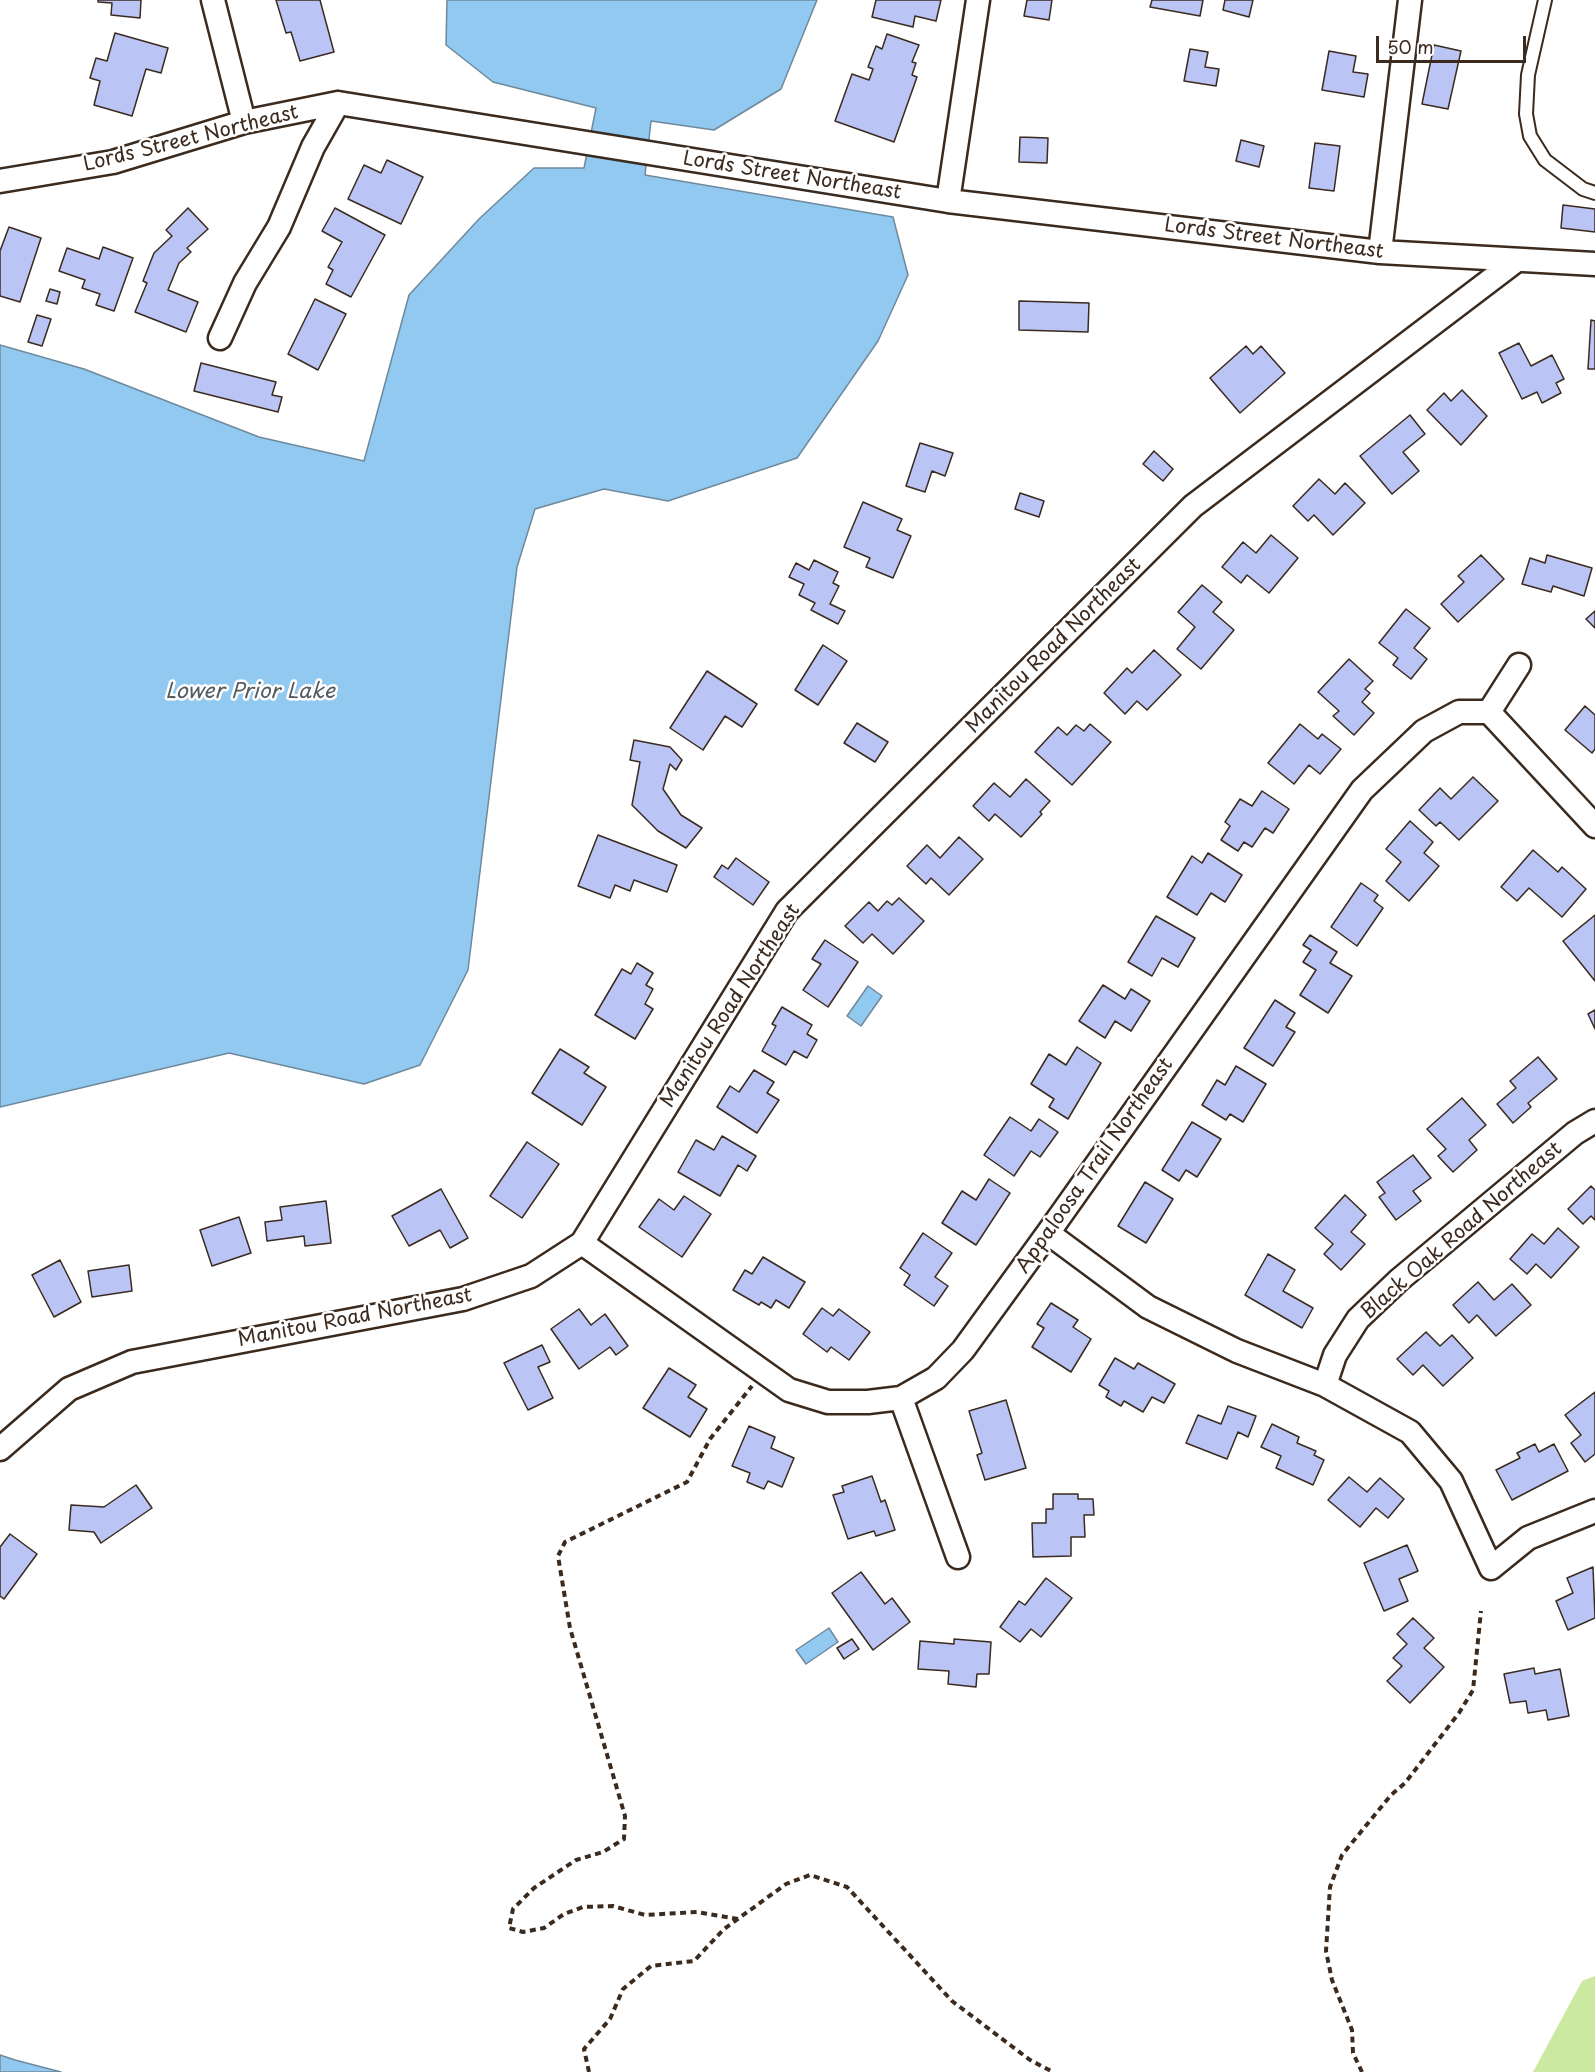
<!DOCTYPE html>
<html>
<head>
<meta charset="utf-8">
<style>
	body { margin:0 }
	#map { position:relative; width:1595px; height:2072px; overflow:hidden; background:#fff; font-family:"Playpen Sans",sans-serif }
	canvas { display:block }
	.scale { position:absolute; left:1376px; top:36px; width:150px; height:27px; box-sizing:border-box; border:3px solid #3b2a1e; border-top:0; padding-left:8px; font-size:18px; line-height:21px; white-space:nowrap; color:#3b2a1e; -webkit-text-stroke:4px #fff; paint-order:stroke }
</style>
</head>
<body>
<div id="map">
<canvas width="1595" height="2072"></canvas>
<div class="scale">50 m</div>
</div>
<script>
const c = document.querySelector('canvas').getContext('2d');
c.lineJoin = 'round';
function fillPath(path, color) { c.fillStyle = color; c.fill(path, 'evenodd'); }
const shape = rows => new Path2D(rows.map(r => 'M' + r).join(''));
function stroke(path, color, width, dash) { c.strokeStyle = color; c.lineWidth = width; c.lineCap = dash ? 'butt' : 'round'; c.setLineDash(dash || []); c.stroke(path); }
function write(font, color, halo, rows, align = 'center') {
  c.font = font + ' "Playpen Sans",sans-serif'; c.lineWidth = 5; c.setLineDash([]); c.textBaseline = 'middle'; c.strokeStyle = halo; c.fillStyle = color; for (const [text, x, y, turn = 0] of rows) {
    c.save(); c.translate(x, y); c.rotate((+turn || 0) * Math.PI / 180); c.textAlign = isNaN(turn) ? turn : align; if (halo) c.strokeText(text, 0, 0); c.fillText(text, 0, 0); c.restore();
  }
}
fillPath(shape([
	[1595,1976,1595,2072,1533,2072,1582,1981]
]), '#cbe9a0');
const water = shape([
	[447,0,817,0,781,89,714,130,651,121,645,175,893,217,908,275,878,341,797,458,668,501,604,489,535,509,517,567,468,970,420,1065,364,1084,229,1053,0,1107,0,345,84,369,259,437,364,461,409,295,479,219,534,168,584,168,596,108,493,82,446,45,447,0],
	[868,986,882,996,861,1026,847,1016,868,986],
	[829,1628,838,1642,806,1664,796,1650,829,1628],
	[0,2055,15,2060,61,2072,0,2072,0,2055]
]);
fillPath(water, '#91c9f0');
stroke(water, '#6f899c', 1.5);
const building = shape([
	[98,0,141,0,140,18,111,15,112,3,98,2,98,0],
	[276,0,320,0,334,52,300,61,291,32,286,33,276,0],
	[876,0,941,0,936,21,915,16,913,27,872,17,876,0],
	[1027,0,1052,0,1049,20,1024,16,1027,0],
	[1152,0,1203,0,1200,16,1150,7,1152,0],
	[1225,0,1253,0,1249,17,1223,10,1225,0],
	[115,33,168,48,161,73,146,69,132,116,94,105,100,81,90,78,96,58,107,61,115,33],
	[887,34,919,45,912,62,916,63,912,75,917,77,894,142,835,121,852,74,869,80,873,69,868,67,876,46,882,49,887,34],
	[1434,45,1461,51,1448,109,1422,104,1434,45],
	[1190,49,1208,52,1205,67,1219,69,1216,86,1184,81,1190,49],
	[1329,51,1356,56,1353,72,1368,74,1364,97,1322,90,1329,51],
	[1020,137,1048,138,1047,163,1019,162,1020,137],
	[1241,140,1264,146,1259,167,1236,161,1241,140],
	[1315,143,1340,146,1334,191,1309,188,1315,143],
	[387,160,423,177,401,224,348,199,364,165,381,173,387,160],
	[1563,205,1595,209,1595,232,1561,228,1563,205],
	[188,208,208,229,187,248,191,252,179,263,168,290,198,302,186,332,135,312,147,283,143,281,154,253,172,236,166,230,188,208],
	[335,208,385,235,351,297,326,284,333,270,328,267,342,242,322,231,335,208],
	[9,227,41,238,20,302,0,296,0,251,9,227],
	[103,247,133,258,114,311,96,305,100,294,82,288,85,280,59,271,67,248,99,259,103,247],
	[50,289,60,292,57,304,46,301,50,289],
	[315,299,346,314,318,370,288,354,315,299],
	[1019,301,1089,303,1088,332,1019,330,1019,301],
	[37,315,51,319,42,346,28,342,37,315],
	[1591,320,1595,321,1595,369,1588,369,1591,320],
	[1519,343,1531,366,1552,355,1564,379,1556,383,1561,393,1542,403,1537,392,1522,399,1499,353,1519,343],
	[1246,346,1253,354,1261,346,1285,373,1240,413,1210,378,1246,346],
	[201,363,276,382,272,395,282,397,278,412,194,391,201,363],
	[1462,390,1487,416,1461,445,1427,410,1444,393,1451,401,1462,390],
	[1410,415,1425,434,1403,452,1419,471,1392,494,1360,456,1410,415],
	[920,443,953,453,945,476,932,471,925,492,906,486,920,443],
	[1154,451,1173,469,1163,481,1143,464,1154,451],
	[1319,479,1335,494,1345,483,1365,503,1333,535,1314,515,1308,521,1293,506,1319,479],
	[1020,493,1044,501,1039,517,1015,509,1020,493],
	[863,502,902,519,897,530,911,536,893,578,866,567,870,558,844,547,863,502],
	[1271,535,1298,558,1269,593,1247,575,1241,583,1222,567,1243,542,1256,553,1271,535],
	[1481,555,1504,579,1458,622,1441,604,1464,582,1458,576,1481,555],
	[1547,555,1592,568,1584,596,1553,586,1551,592,1522,584,1530,558,1545,563,1547,555],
	[814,560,838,572,833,583,839,586,830,604,845,611,838,624,811,610,815,603,799,595,804,584,789,577,796,563,809,570,814,560],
	[1202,585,1222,602,1213,612,1234,630,1201,669,1177,649,1195,627,1178,612,1202,585],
	[1406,609,1430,628,1414,648,1427,659,1411,679,1393,665,1398,658,1379,643,1406,609],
	[1595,611,1595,628,1586,619,1595,611],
	[823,645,847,661,818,705,795,690,823,645],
	[1154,650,1181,675,1147,710,1137,701,1125,714,1104,693,1127,668,1132,673,1154,650],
	[1349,659,1373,681,1365,689,1370,693,1362,702,1374,713,1354,735,1333,716,1339,711,1318,692,1349,659],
	[707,671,757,704,742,727,725,716,703,750,670,728,707,671],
	[1585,706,1595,715,1595,749,1592,753,1565,730,1585,706],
	[857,723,888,742,875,762,844,743,857,723],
	[1090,724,1111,742,1072,785,1035,752,1058,727,1067,735,1076,725,1084,731,1090,724],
	[1300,724,1318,739,1322,734,1341,749,1320,774,1309,765,1294,784,1268,763,1300,724],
	[634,740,670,747,682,760,676,770,670,764,663,789,681,815,702,828,686,848,658,831,632,805,640,762,630,760,634,740],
	[1473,777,1498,801,1459,840,1440,822,1436,826,1419,810,1440,788,1451,799,1473,777],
	[1026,779,1050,801,1040,812,1042,814,1021,837,995,814,989,821,973,806,994,783,1010,797,1026,779],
	[1262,791,1289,809,1273,833,1265,828,1252,847,1244,842,1238,851,1221,840,1230,826,1225,822,1240,799,1252,806,1262,791],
	[1410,821,1433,842,1424,853,1439,866,1409,901,1386,881,1401,862,1386,849,1410,821],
	[598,835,677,865,667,892,634,880,630,891,615,885,610,898,578,886,598,835],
	[959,837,983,859,949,895,931,878,926,884,907,866,927,845,940,858,959,837],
	[1533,850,1558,872,1562,867,1586,889,1562,917,1529,888,1517,901,1501,887,1533,850],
	[1208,853,1242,875,1225,902,1211,893,1197,915,1167,897,1192,856,1202,863,1208,853],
	[736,858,769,882,753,905,714,877,722,865,728,869,736,858],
	[1361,883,1378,895,1374,901,1383,908,1357,946,1331,927,1361,883],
	[899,898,924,921,893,954,872,934,863,943,845,926,869,902,878,911,887,901,892,905,899,898],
	[1595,915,1595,981,1563,941,1595,915],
	[1156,916,1195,938,1178,967,1162,958,1152,976,1128,962,1156,916],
	[1310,935,1337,952,1330,963,1352,976,1328,1013,1300,995,1316,970,1303,962,1311,950,1303,945,1310,935],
	[825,940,858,962,828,1007,803,990,821,964,812,959,825,940],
	[637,963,653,973,646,985,653,989,645,1004,653,1009,635,1039,595,1015,622,969,631,974,637,963],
	[1103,985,1125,999,1131,989,1150,1001,1131,1031,1115,1021,1105,1038,1079,1021,1103,985],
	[1275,1000,1295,1013,1286,1027,1295,1032,1273,1066,1244,1048,1275,1000],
	[782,1007,812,1025,807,1034,817,1040,807,1058,794,1051,786,1065,762,1051,776,1026,772,1024,782,1007],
	[1595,1010,1595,1029,1588,1014,1595,1010],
	[1077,1047,1101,1063,1068,1119,1049,1107,1054,1099,1031,1084,1049,1054,1066,1065,1077,1047],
	[560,1049,589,1067,584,1073,606,1087,582,1125,532,1093,560,1049],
	[1538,1057,1557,1079,1528,1103,1531,1107,1513,1123,1497,1104,1516,1088,1510,1081,1538,1057],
	[1236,1066,1266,1084,1243,1122,1230,1114,1226,1120,1202,1105,1217,1080,1225,1085,1236,1066],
	[754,1070,774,1082,767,1093,779,1100,757,1133,717,1107,730,1086,739,1092,754,1070],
	[1462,1098,1486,1125,1469,1140,1477,1150,1453,1172,1438,1156,1446,1149,1427,1129,1462,1098],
	[1010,1117,1031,1131,1039,1119,1058,1132,1040,1157,1031,1151,1014,1176,984,1155,1010,1117],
	[1192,1122,1221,1139,1197,1177,1186,1170,1179,1181,1162,1170,1192,1122],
	[722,1136,756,1156,747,1171,738,1165,720,1196,678,1172,696,1140,714,1150,722,1136],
	[527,1142,559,1164,522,1218,490,1196,527,1142],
	[1413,1155,1431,1178,1413,1191,1421,1201,1396,1220,1379,1197,1385,1193,1377,1182,1413,1155],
	[989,1179,1010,1193,976,1245,942,1223,962,1191,976,1200,989,1179],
	[1145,1182,1173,1199,1146,1243,1118,1226,1145,1182],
	[1591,1186,1595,1190,1595,1220,1591,1216,1583,1224,1568,1209,1591,1186],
	[441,1189,468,1238,450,1248,440,1230,409,1246,392,1216,441,1189],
	[1345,1195,1366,1215,1351,1232,1365,1244,1341,1270,1324,1254,1333,1244,1315,1228,1345,1195],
	[684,1196,711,1214,682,1257,639,1227,659,1199,674,1210,684,1196],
	[326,1201,331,1243,305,1246,304,1236,267,1241,265,1222,282,1220,280,1207,326,1201],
	[239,1217,251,1253,212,1266,200,1230,239,1217],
	[1558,1228,1579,1247,1551,1278,1536,1264,1527,1274,1510,1259,1532,1234,1544,1244,1558,1228],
	[923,1233,952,1253,935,1277,948,1286,934,1306,904,1285,910,1275,900,1268,923,1233],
	[1268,1254,1295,1270,1283,1291,1313,1308,1302,1328,1245,1295,1268,1254],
	[763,1257,805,1282,789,1308,776,1300,771,1308,761,1302,759,1305,733,1290,745,1270,752,1274,763,1257],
	[60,1260,81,1302,54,1317,32,1275,60,1260],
	[129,1265,132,1291,92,1297,88,1271,129,1265],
	[1478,1282,1494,1300,1512,1284,1531,1305,1496,1336,1477,1315,1469,1323,1453,1305,1478,1282],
	[1051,1303,1078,1320,1073,1327,1091,1339,1071,1372,1032,1347,1044,1328,1037,1324,1051,1303],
	[822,1308,833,1316,839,1309,870,1332,849,1360,831,1347,827,1352,803,1334,822,1308],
	[579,1309,591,1325,605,1314,628,1346,616,1355,610,1347,579,1369,551,1329,579,1309],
	[1426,1332,1440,1346,1452,1335,1473,1358,1443,1386,1423,1365,1413,1375,1397,1359,1426,1332],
	[542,1345,550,1362,538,1367,553,1398,528,1410,504,1363,542,1345],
	[1115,1358,1134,1369,1138,1363,1175,1384,1164,1403,1152,1397,1143,1412,1124,1401,1121,1406,1106,1397,1109,1391,1099,1385,1115,1358],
	[669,1368,696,1385,688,1397,707,1409,690,1437,643,1408,669,1368],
	[1595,1392,1595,1454,1585,1462,1571,1443,1581,1435,1565,1415,1595,1392],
	[1006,1400,1026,1468,985,1480,977,1455,982,1453,969,1411,1006,1400],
	[1228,1406,1256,1416,1248,1437,1238,1432,1227,1459,1186,1443,1198,1415,1221,1424,1228,1406],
	[1272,1424,1299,1437,1297,1443,1316,1451,1314,1455,1324,1460,1313,1485,1276,1468,1281,1456,1261,1447,1272,1424],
	[749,1426,775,1437,771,1448,794,1458,782,1487,768,1481,764,1489,747,1482,750,1473,732,1466,749,1426],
	[1535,1444,1539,1452,1554,1444,1568,1471,1512,1500,1496,1470,1520,1458,1517,1453,1535,1444],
	[872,1476,881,1502,885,1500,895,1530,876,1536,874,1531,848,1539,833,1495,844,1492,842,1486,872,1476],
	[1349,1477,1367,1492,1380,1478,1404,1499,1388,1518,1376,1508,1360,1527,1328,1500,1349,1477],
	[136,1485,152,1508,101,1543,94,1532,69,1530,71,1505,104,1507,136,1485],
	[1053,1494,1078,1494,1078,1499,1093,1499,1094,1515,1084,1515,1085,1537,1071,1537,1071,1556,1033,1557,1032,1523,1046,1523,1046,1509,1053,1509,1053,1494],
	[10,1534,37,1554,4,1599,0,1596,0,1547,10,1534],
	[1407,1545,1418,1571,1399,1579,1408,1601,1384,1611,1364,1563,1407,1545],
	[1593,1567,1595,1618,1568,1630,1556,1601,1573,1593,1567,1578,1593,1567],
	[861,1572,885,1604,892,1598,910,1622,873,1650,832,1593,861,1572],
	[1046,1578,1072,1598,1041,1637,1031,1629,1020,1642,1000,1627,1019,1601,1025,1605,1046,1578],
	[1413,1618,1434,1638,1424,1648,1444,1667,1410,1703,1387,1681,1402,1666,1393,1658,1407,1644,1397,1634,1413,1618],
	[852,1639,859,1649,844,1659,837,1648,852,1639],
	[954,1639,991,1642,989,1674,977,1674,976,1687,948,1684,949,1671,918,1669,920,1641,954,1644,954,1639],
	[1534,1668,1535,1674,1560,1669,1569,1716,1548,1720,1546,1710,1528,1713,1526,1701,1510,1703,1504,1674,1534,1668]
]);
fillPath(building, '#bac4f5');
stroke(building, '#3b2a1e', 1.5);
const service = shape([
	[1545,0,1528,75,1526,114,1530,136,1545,160,1583,189,1595,193]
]);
const minor = shape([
	[213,0,244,122],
	[0,181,113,162,244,122,338,103,948,201,1380,252,1595,264],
	[948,201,978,0],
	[1380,252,1410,0],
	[220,338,245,283,279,227,313,147,338,103],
	[1489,712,1595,826],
	[1048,1233,1148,1307,1237,1351,1325,1385,1410,1432,1451,1481,1491,1568,1528,1538,1595,1511],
	[582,1243,789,1390,828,1402,868,1402,901,1398,936,1378,963,1350,1048,1233,1362,790,1424,731,1459,712,1489,712,1519,665],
	[1325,1385,1335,1355,1358,1319,1399,1280,1575,1133,1595,1121],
	[901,1398,958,1557],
	[0,1449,69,1389,132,1362,463,1299,531,1276,582,1243,787,911,1193,506,1517,260]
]);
stroke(service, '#3b2a1e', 16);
stroke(minor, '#3b2a1e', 27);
stroke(shape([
	[738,1919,697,1912,645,1915,613,1906,583,1907,564,1914,544,1928,523,1932,509,1928,513,1909,534,1888,576,1860,603,1852,624,1839,625,1816,570,1628,558,1556,565,1542,687,1482,710,1439,752,1386],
	[589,2072,584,2049,610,2019,623,1989,651,1966,694,1961,724,1929,786,1884,810,1875,847,1887,952,2001,1030,2060,1053,2072],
	[1362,2072,1353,2053,1352,2030,1332,1980,1326,1951,1330,1887,1342,1855,1391,1795,1405,1783,1459,1713,1473,1690,1481,1611]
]), '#3b2a1e', 4, [6, 4.5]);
stroke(service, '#fff', 12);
stroke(minor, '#fff', 22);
write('20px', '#3b2a1e', '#fff', [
	["Lords Street Northeast",191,139,-14],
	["Lords Street Northeast",792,176,9],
	["Lords Street Northeast",1274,239,7],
	["Manitou Road Northeast",1054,646,-45],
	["Manitou Road Northeast",731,1006,-57],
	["Appaloosa Trail Northeast",1095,1166,-55],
	["Black Oak Road Northeast",1462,1231,-41],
	["Manitou Road Northeast",355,1318,-11]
]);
write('italic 21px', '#555a5d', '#fff', [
	["Lower Prior Lake",250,692]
]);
</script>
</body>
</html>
